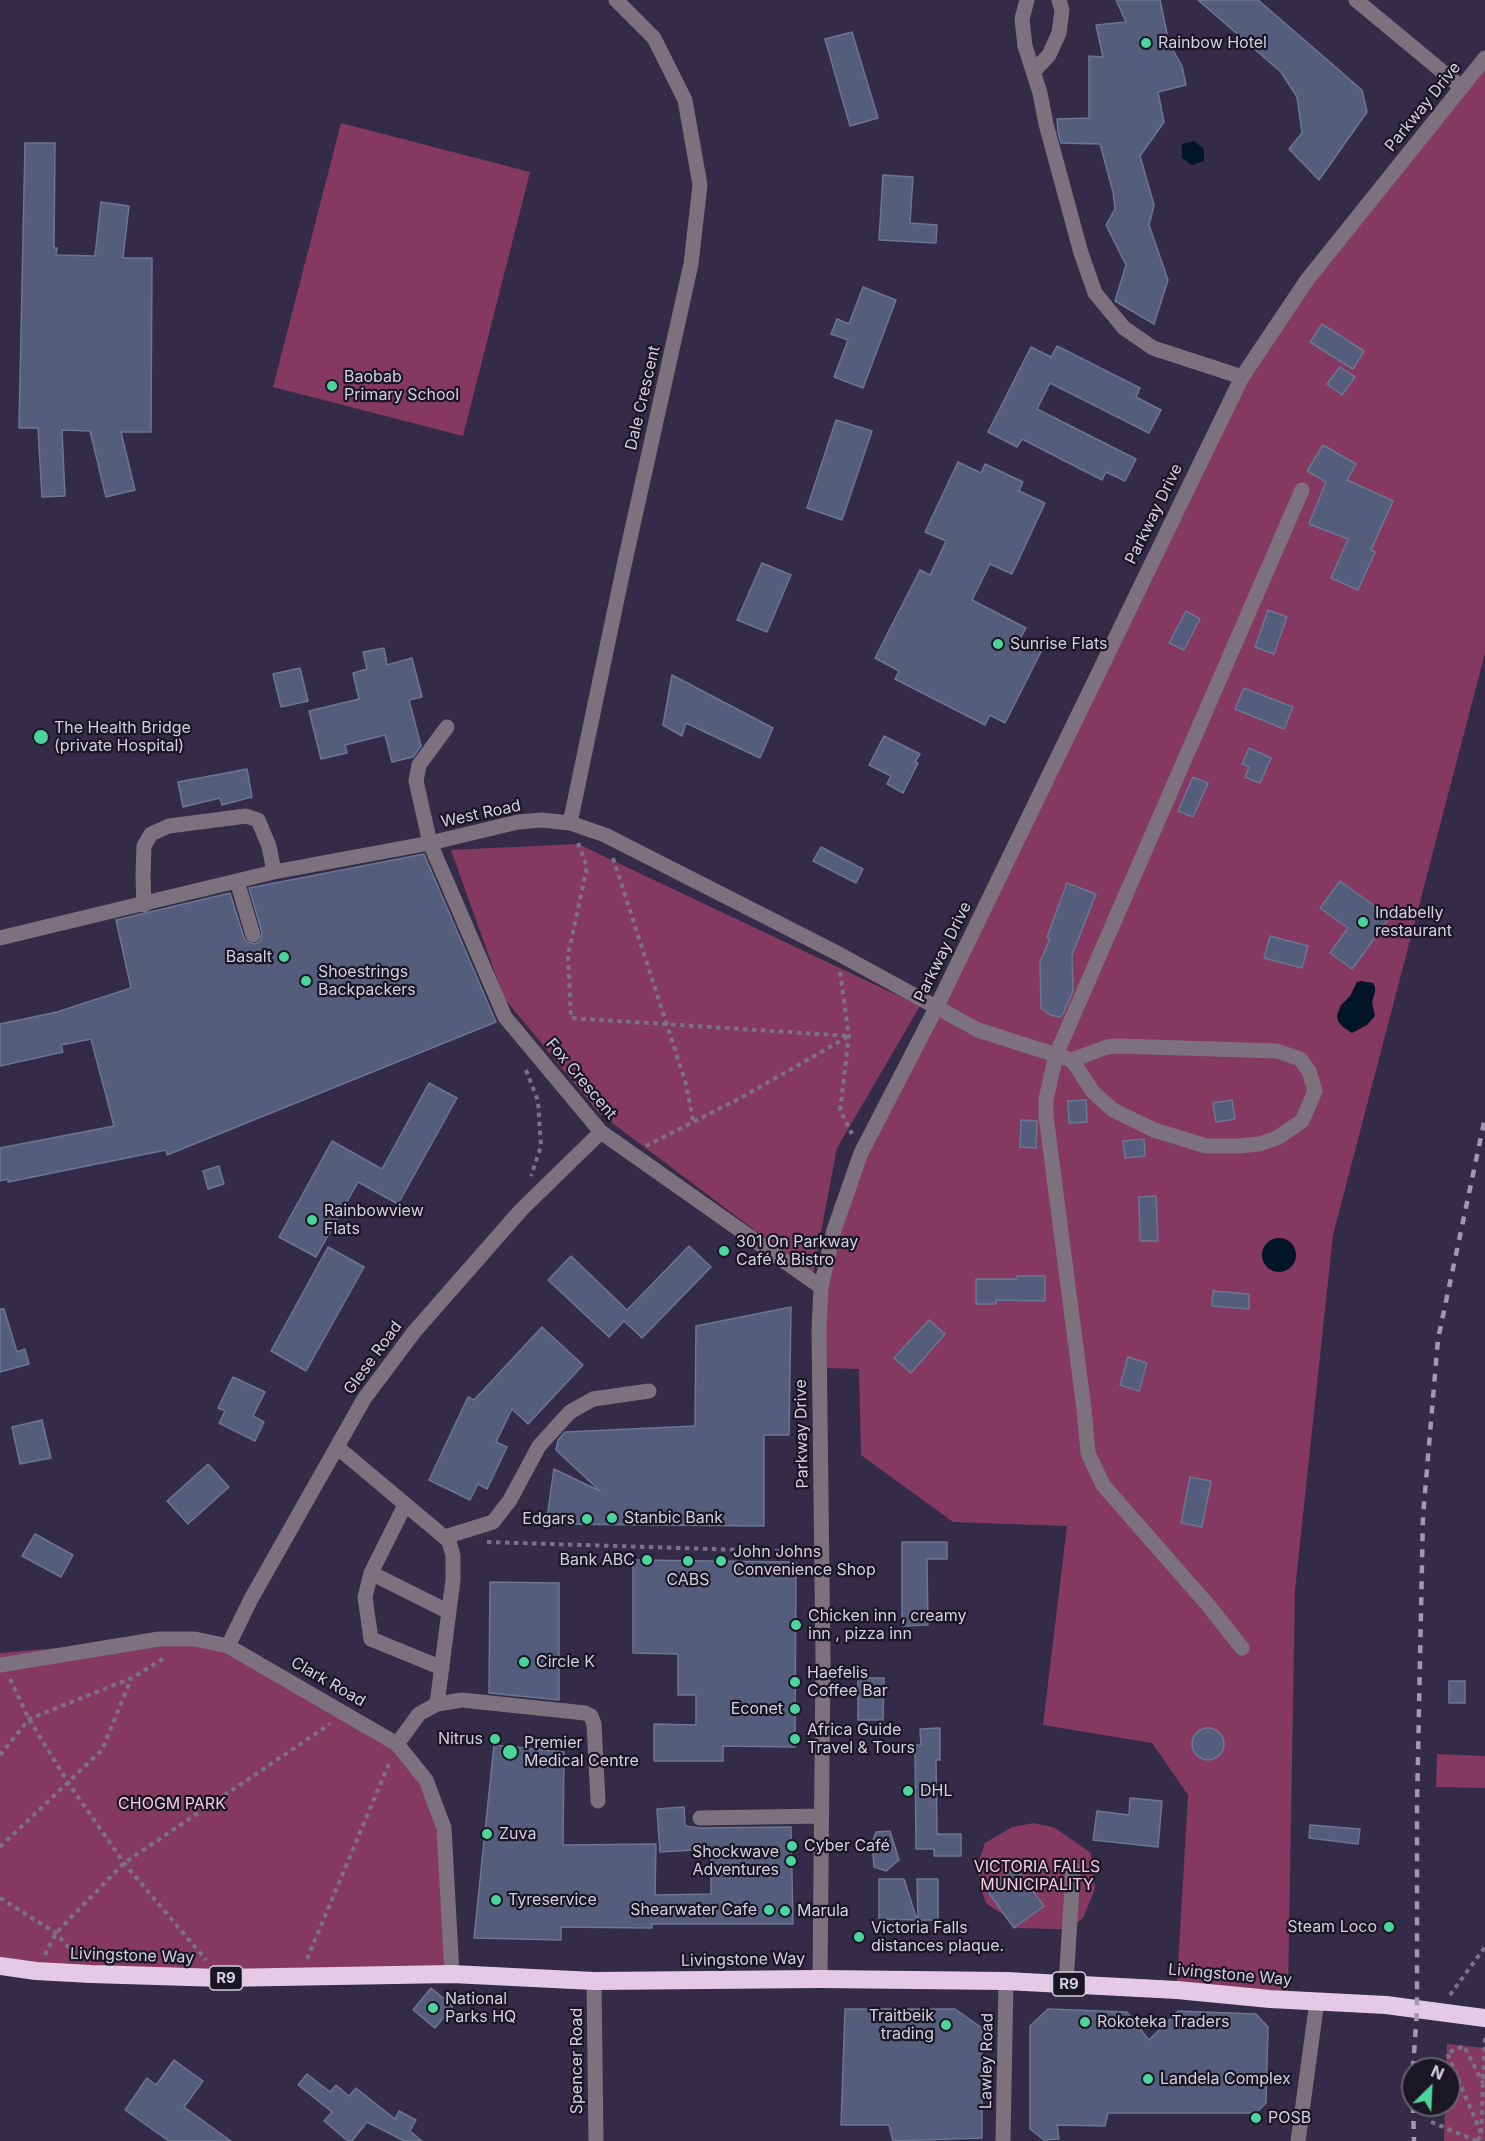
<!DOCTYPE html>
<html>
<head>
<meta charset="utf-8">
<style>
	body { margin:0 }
	#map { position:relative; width:1485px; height:2141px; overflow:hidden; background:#332b47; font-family:Inter,sans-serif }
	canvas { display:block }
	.north { position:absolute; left:1401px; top:2057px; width:60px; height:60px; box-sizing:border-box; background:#1a1623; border:2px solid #64606f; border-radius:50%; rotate:24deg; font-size:16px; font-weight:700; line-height:24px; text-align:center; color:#d4cfe1 }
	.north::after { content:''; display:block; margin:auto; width:21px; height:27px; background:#4bd49b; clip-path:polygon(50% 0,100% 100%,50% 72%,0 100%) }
</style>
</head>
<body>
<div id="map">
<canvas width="1485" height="2141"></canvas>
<div class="north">N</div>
</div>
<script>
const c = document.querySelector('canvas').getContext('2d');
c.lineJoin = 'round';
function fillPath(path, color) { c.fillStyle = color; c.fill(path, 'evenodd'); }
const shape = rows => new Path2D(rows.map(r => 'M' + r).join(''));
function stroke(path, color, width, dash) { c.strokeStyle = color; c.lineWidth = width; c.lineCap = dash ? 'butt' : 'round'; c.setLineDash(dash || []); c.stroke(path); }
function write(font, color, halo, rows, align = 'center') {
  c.font = font + ' Inter,sans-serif'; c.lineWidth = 4.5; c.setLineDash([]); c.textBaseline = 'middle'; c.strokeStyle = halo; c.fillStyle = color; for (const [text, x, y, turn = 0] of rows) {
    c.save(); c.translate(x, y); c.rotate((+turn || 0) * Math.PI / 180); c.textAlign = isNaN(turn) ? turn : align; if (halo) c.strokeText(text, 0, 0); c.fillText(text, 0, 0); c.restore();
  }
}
fillPath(shape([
	[1485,58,1485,653,1333,1235,1295,1590,1288,1991,1177,1984,1188,1795,1152,1743,1043,1725,1067,1526,953,1522,861,1455,859,1369,827,1368,823,1281,870,1141,1229,410,1307,280],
	[341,123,530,172,463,436,273,387],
	[578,844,920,1006,837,1148,813,1274,599,1113,504,998,451,850],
	[159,1639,228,1646,397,1744,444,1828,453,1972,221,1970,0,1963,0,1653],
	[1437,1754,1485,1756,1485,1788,1436,1787],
	[1034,1823,1055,1828,1091,1853,1095,1889,1083,1918,1076,1924,1061,1929,1014,1928,1004,1915,987,1904,979,1886,980,1857,985,1843,1012,1827],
	[1447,2044,1485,2048,1485,2141,1444,2141,1445,2105,1449,2105,1449,2069,1446,2069]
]), '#863960');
fillPath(shape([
	[1194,141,1204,149,1204,161,1192,165,1182,158,1182,144],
	[1361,981,1373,983,1375,987,1375,992,1372,1002,1375,1016,1367,1025,1352,1033,1343,1027,1338,1021,1337,1015,1341,1005,1350,996,1357,982],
	'1262 1255a17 17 0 1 1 34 0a17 17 0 1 1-34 0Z'
]), '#001628');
const building = shape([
	[1116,0,1160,0,1169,43,1182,66,1186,85,1158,92,1164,122,1140,156,1154,205,1149,225,1168,280,1154,324,1115,301,1126,265,1106,225,1115,209,1113,192,1100,144,1061,143,1058,132,1057,119,1089,118,1089,56,1103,57,1096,25,1126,22,1116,0],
	[1198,0,1258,0,1362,90,1367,112,1319,180,1289,149,1302,133,1297,97,1281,72,1198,0],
	[852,32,878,118,850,126,825,39,852,32],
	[25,143,55,143,54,248,57,248,56,255,95,256,101,202,129,206,123,258,152,258,151,432,121,432,135,490,106,497,90,431,62,430,65,496,42,497,38,428,19,428,25,143],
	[883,175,913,177,910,223,937,225,936,243,879,240,883,175],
	[863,287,896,300,863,388,834,377,848,340,831,334,837,319,849,324,863,287],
	[1322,324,1364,351,1353,369,1310,342,1322,324],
	[1057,346,1140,388,1136,397,1161,410,1149,433,1050,383,1037,409,1136,459,1125,481,1106,472,1102,480,1022,439,1017,447,988,432,1031,347,1051,357,1057,346],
	[1340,367,1355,377,1342,395,1327,384,1340,367],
	[836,420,872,431,842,520,807,508,836,420],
	[1323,445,1356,464,1347,480,1393,501,1371,550,1375,552,1358,590,1331,578,1348,539,1309,524,1326,482,1307,471,1323,445],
	[958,462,981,473,985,464,1023,482,1019,491,1045,503,1012,574,990,564,972,600,1026,628,1020,639,1042,650,1005,723,990,715,985,725,895,679,899,671,875,658,920,570,930,575,946,541,925,532,958,462],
	[762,563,791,575,767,632,737,620,762,563],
	[1268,610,1287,617,1274,654,1255,647,1268,610],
	[1186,611,1200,619,1184,650,1169,643,1186,611],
	[384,648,387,665,412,658,422,697,409,700,421,746,413,757,392,762,385,735,345,745,347,753,321,759,309,711,359,699,353,673,367,669,363,652,384,648],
	[300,668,308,701,281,707,273,674,300,668],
	[672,675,773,728,760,758,686,723,682,736,663,725,672,675],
	[1244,688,1293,707,1284,729,1235,709,1244,688],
	[884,736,920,754,915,762,918,763,903,793,887,784,891,776,869,765,884,736],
	[1249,748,1271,758,1260,783,1245,777,1249,767,1242,764,1249,748],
	[247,769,252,797,222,805,220,798,183,807,178,782,247,769],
	[1193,777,1208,783,1193,817,1178,811,1193,777],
	[821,847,863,869,856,883,813,861,821,847],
	[424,854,496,1022,167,1155,166,1150,8,1182,8,1179,0,1181,0,1148,114,1126,91,1039,61,1045,63,1052,0,1066,0,1024,57,1012,131,988,116,920,230,893,244,938,247,942,255,944,260,941,262,933,249,888,424,854],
	[1340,881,1390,917,1352,969,1330,953,1348,928,1320,908,1340,881],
	[1067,883,1096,894,1072,955,1073,991,1063,1014,1060,1017,1050,1015,1041,1008,1040,962,1050,939,1047,937,1067,883],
	[1270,936,1308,946,1302,968,1264,958,1270,936],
	[429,1083,457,1098,398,1204,358,1182,316,1257,279,1237,332,1141,382,1169,429,1083],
	[1086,1100,1087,1122,1069,1123,1068,1101,1086,1100],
	[1232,1100,1235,1119,1216,1122,1213,1103,1232,1100],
	[1021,1120,1037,1121,1036,1148,1020,1147,1021,1120],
	[1144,1139,1145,1156,1125,1158,1123,1141,1144,1139],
	[219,1166,224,1184,208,1189,203,1171,219,1166],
	[1156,1196,1158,1241,1140,1241,1139,1197,1156,1196],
	[689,1246,711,1267,642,1338,624,1321,609,1337,548,1280,571,1256,627,1310,689,1246],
	[328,1247,364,1267,306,1371,271,1351,328,1247],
	[1017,1276,1045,1276,1045,1301,996,1300,996,1304,976,1304,976,1279,1017,1279,1017,1276],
	[1213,1291,1249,1294,1249,1309,1212,1306,1213,1291],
	[791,1307,789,1435,764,1435,764,1526,546,1524,554,1469,600,1491,556,1450,558,1440,565,1432,695,1426,696,1326,791,1307],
	[0,1309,4,1309,17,1352,25,1349,29,1364,0,1372,0,1309],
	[929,1320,945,1334,911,1373,894,1358,929,1320],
	[542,1327,583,1365,528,1424,512,1409,496,1442,507,1447,487,1489,478,1484,470,1500,429,1480,468,1397,474,1400,542,1327],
	[1128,1357,1147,1363,1139,1391,1120,1385,1128,1357],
	[233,1377,265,1392,253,1416,264,1422,255,1441,219,1423,225,1411,218,1408,233,1377],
	[42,1420,51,1458,20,1464,12,1427,42,1420],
	[208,1464,229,1487,188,1524,167,1501,208,1464],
	[1190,1477,1211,1481,1202,1527,1181,1523,1190,1477],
	[35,1534,73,1555,61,1577,22,1556,35,1534],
	[902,1542,947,1542,947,1559,927,1559,928,1625,902,1626,902,1542],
	[633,1560,796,1562,795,1747,723,1746,723,1761,654,1761,654,1724,696,1725,696,1695,678,1695,678,1654,633,1653,633,1560],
	[490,1582,559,1583,559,1700,489,1693,490,1582],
	[858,1678,884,1678,883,1720,858,1720,858,1678],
	[1449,1681,1465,1681,1465,1703,1449,1703,1449,1681],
	'1192 1744a16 16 0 1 1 32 0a16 16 0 1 1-32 0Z',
	[940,1728,940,1760,936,1760,937,1834,961,1834,961,1856,934,1856,934,1849,916,1849,915,1745,921,1745,920,1729,940,1728],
	[494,1745,564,1752,563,1845,656,1844,655,1895,711,1894,711,1849,660,1852,657,1809,684,1807,685,1826,700,1828,791,1827,793,1924,652,1924,652,1928,561,1927,561,1940,474,1938,494,1745],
	[1130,1798,1162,1801,1158,1847,1093,1840,1097,1811,1129,1815,1130,1798],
	[1310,1825,1360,1829,1358,1844,1309,1838,1310,1825],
	[890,1831,899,1860,886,1871,874,1867,872,1843,876,1832,890,1831],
	[1016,1868,1044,1906,1014,1928,986,1889,1016,1868],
	[879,1879,904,1879,917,1920,879,1919,879,1879],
	[917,1879,938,1879,938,1920,918,1920,917,1879],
	[431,1988,453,2006,435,2028,413,2010,431,1988],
	[845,2009,955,2009,982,2028,982,2138,893,2141,889,2125,841,2125,845,2009],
	[1048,2009,1127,2012,1149,2040,1178,2011,1256,2014,1268,2027,1266,2103,1256,2113,1108,2113,1105,2126,1057,2125,1059,2139,1044,2140,1030,2129,1030,2026,1048,2009],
	[174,2060,203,2081,184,2107,231,2141,169,2141,125,2110,147,2078,156,2085,174,2060],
	[307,2074,330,2092,336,2085,349,2096,356,2088,395,2119,399,2111,416,2120,410,2131,422,2141,404,2141,367,2122,352,2141,348,2141,324,2121,332,2112,298,2085,307,2074]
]);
fillPath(building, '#545e7c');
stroke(building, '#6b7594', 1.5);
stroke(shape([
	[578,843,587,867,568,955,571,1018,849,1036,746,1095,646,1146],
	[613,858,686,1084,693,1120],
	[840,972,849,1036,840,1110,852,1134],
	[526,1070,538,1101,541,1146,531,1176],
	[487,1542,807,1552],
	[10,1679,29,1719,69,1784,124,1863,206,1960],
	[0,1755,29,1719,132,1678,166,1657],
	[0,1847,102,1750,131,1679],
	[0,1898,56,1933,75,1955],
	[45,1955,56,1933,124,1863,330,1724],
	[307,1959,390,1761],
	[1450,1995,1485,1947],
	[1431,2122,1477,2141],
	[1481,2133,1447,2053,1464,2046,1483,2083],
	[1478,2141,1481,2133,1485,2034]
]), '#79738a', 4, [4.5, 4.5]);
stroke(shape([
	[1027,0,1022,19,1025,46,1040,93,1046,124,1081,253,1095,293,1124,328,1153,348,1242,377],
	[1356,0,1461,87],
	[1034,71,1049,55,1059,33,1062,10,1059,0],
	[447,727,419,765,416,781,430,843,505,1017,601,1132,821,1287],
	[570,823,625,561,691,264,700,185,685,100,654,38,616,0],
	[237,881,253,935],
	[144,905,143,876,144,846,151,834,169,826,246,816,258,820,269,846,274,872],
	[0,938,274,872,430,843,518,822,542,820,570,823,605,835,837,953,978,1030,1072,1060,1107,1047,1118,1046,1277,1051,1300,1059,1309,1071,1315,1091,1302,1121,1277,1138,1259,1144,1239,1146,1206,1146,1154,1130,1113,1110,1093,1092,1072,1060],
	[337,1447,449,1541,453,1556,453,1580,437,1704],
	[405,1505,371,1573,365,1597,371,1639,442,1668],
	[445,1537,493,1522,510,1500,539,1446,570,1412,593,1399,649,1391],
	[371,1573,449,1612],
	[228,1646,251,1599,364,1399,414,1332,521,1210,601,1132],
	[1242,1648,1208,1605,1103,1485,1088,1453,1084,1409,1046,1116,1046,1099,1056,1055,1302,490],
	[0,1665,159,1639,195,1639,228,1646,397,1744,426,1780,444,1828,452,1974],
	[397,1744,419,1714,437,1704,462,1700,585,1713,591,1716,594,1724,598,1801],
	[700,1818,821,1816],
	[820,1979,823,1660,819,1330,821,1287,834,1230,861,1153,937,1006,1242,377,1307,280,1485,58],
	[594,1981,596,2141],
	[1066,1984,1073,1870],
	[1003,2141,1006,1981],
	[1298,2141,1317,2001]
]), '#7c717d', 15);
stroke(shape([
	[0,1966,36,1971,91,1974,221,1978,452,1974,594,1981,820,1979,1006,1981,1177,1990,1270,1999,1386,2005,1485,2018]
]), '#e5cae7', 18);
stroke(shape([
	[1413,2069,1417,2009,1417,1805,1423,1516,1438,1339,1485,1118],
	[1413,2105,1414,2141]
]), '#9f99ae', 4.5, [8, 8]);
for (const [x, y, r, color] of [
	[1146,43,6,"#4bd49b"],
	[332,386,6,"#4bd49b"],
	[998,644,6,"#4bd49b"],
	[41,737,8,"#4bd49b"],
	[1363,922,6,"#4bd49b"],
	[284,957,6,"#4bd49b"],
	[306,981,6,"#4bd49b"],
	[312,1220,6,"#4bd49b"],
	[724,1251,6,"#4bd49b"],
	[612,1518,6,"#4bd49b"],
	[587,1519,6,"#4bd49b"],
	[647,1560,6,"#4bd49b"],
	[688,1561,6,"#4bd49b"],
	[721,1561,6,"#4bd49b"],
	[796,1625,6,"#4bd49b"],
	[524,1662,6,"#4bd49b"],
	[795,1682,6,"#4bd49b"],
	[795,1709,6,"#4bd49b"],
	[495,1739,6,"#4bd49b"],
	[795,1739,6,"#4bd49b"],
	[510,1752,8,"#4bd49b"],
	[908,1791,6,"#4bd49b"],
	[487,1834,6,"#4bd49b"],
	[792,1846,6,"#4bd49b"],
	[791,1861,6,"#4bd49b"],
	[496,1900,6,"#4bd49b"],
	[769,1910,6,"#4bd49b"],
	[785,1911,6,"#4bd49b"],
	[1389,1927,6,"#4bd49b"],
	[859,1937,6,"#4bd49b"],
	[433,2008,6,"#4bd49b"],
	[1085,2022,6,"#4bd49b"],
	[946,2025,6,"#4bd49b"],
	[1148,2079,6,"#4bd49b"],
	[1256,2118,6,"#4bd49b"]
]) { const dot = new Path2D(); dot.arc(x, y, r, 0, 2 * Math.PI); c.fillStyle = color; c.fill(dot); stroke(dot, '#1a1623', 2); }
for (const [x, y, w] of [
	[226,1978,33],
	[1069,1984,33]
]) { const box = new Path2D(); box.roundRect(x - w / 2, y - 12, w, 24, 4.5); c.fillStyle = '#1a1623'; c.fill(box); stroke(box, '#d4cfe1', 1.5); }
write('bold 15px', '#d4cfe1', null, [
	["R9",226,1978],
	["R9",1069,1984]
]);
write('16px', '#d4cfe1', '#1a1623', [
	["Rainbow Hotel",1158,43],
	["Baobab",344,377],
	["Primary School",344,395],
	["Sunrise Flats",1010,644],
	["The Health Bridge",54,728],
	["(private Hospital)",54,746],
	["Indabelly",1375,913],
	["restaurant",1375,931],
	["Basalt",272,957,"right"],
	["Shoestrings",318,972],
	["Backpackers",318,990],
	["Rainbowview",324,1211],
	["Flats",324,1229],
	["301 On Parkway",736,1242],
	["Café & Bistro",736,1260],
	["Stanbic Bank",624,1518],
	["Edgars",575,1519,"right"],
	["John Johns",733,1552],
	["Convenience Shop",733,1570],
	["Bank ABC",635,1560,"right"],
	["CABS",688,1580,"center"],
	["Chicken inn , creamy",808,1616],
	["inn , pizza inn",808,1634],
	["Circle K",536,1662],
	["Haefelis",807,1673],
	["Coffee Bar",807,1691],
	["Econet",783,1709,"right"],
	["Africa Guide",807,1730],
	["Travel & Tours",807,1748],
	["Nitrus",483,1739,"right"],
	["Premier",524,1743],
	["Medical Centre",524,1761],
	["DHL",920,1791],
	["Zuva",499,1834],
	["Cyber Café",804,1846],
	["Shockwave",779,1852,"right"],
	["Adventures",779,1870,"right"],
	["Tyreservice",508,1900],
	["Shearwater Cafe",757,1910,"right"],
	["Marula",797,1911],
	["Steam Loco",1377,1927,"right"],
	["Victoria Falls",871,1928],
	["distances plaque.",871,1946],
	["National",445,1999],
	["Parks HQ",445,2017],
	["Traitbeik",934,2016,"right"],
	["trading",934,2034,"right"],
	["Rokoteka Traders",1097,2022],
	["Landela Complex",1160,2079],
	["POSB",1268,2118]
], 'left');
write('16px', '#d4cfe1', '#1a1623', [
	["Parkway Drive",1423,107,-51],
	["Dale Crescent",643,398,-77],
	["Parkway Drive",1154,514,-64],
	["West Road",481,814,-12],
	["Parkway Drive",943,952,-64],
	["Fox Crescent",581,1079,50],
	["Glese Road",373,1358,-54],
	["Parkway Drive",802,1434,-91],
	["Clark Road",328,1682,30],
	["Livingstone Way",132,1956,2],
	["Livingstone Way",743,1960,-1],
	["Livingstone Way",1230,1975,5],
	["Spencer Road",577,2061,-90],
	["Lawley Road",987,2061,-89]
]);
write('16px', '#f9cade', '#1a1623', [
	["CHOGM PARK",172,1804],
	["VICTORIA FALLS",1037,1867],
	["MUNICIPALITY",1037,1885]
]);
</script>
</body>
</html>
